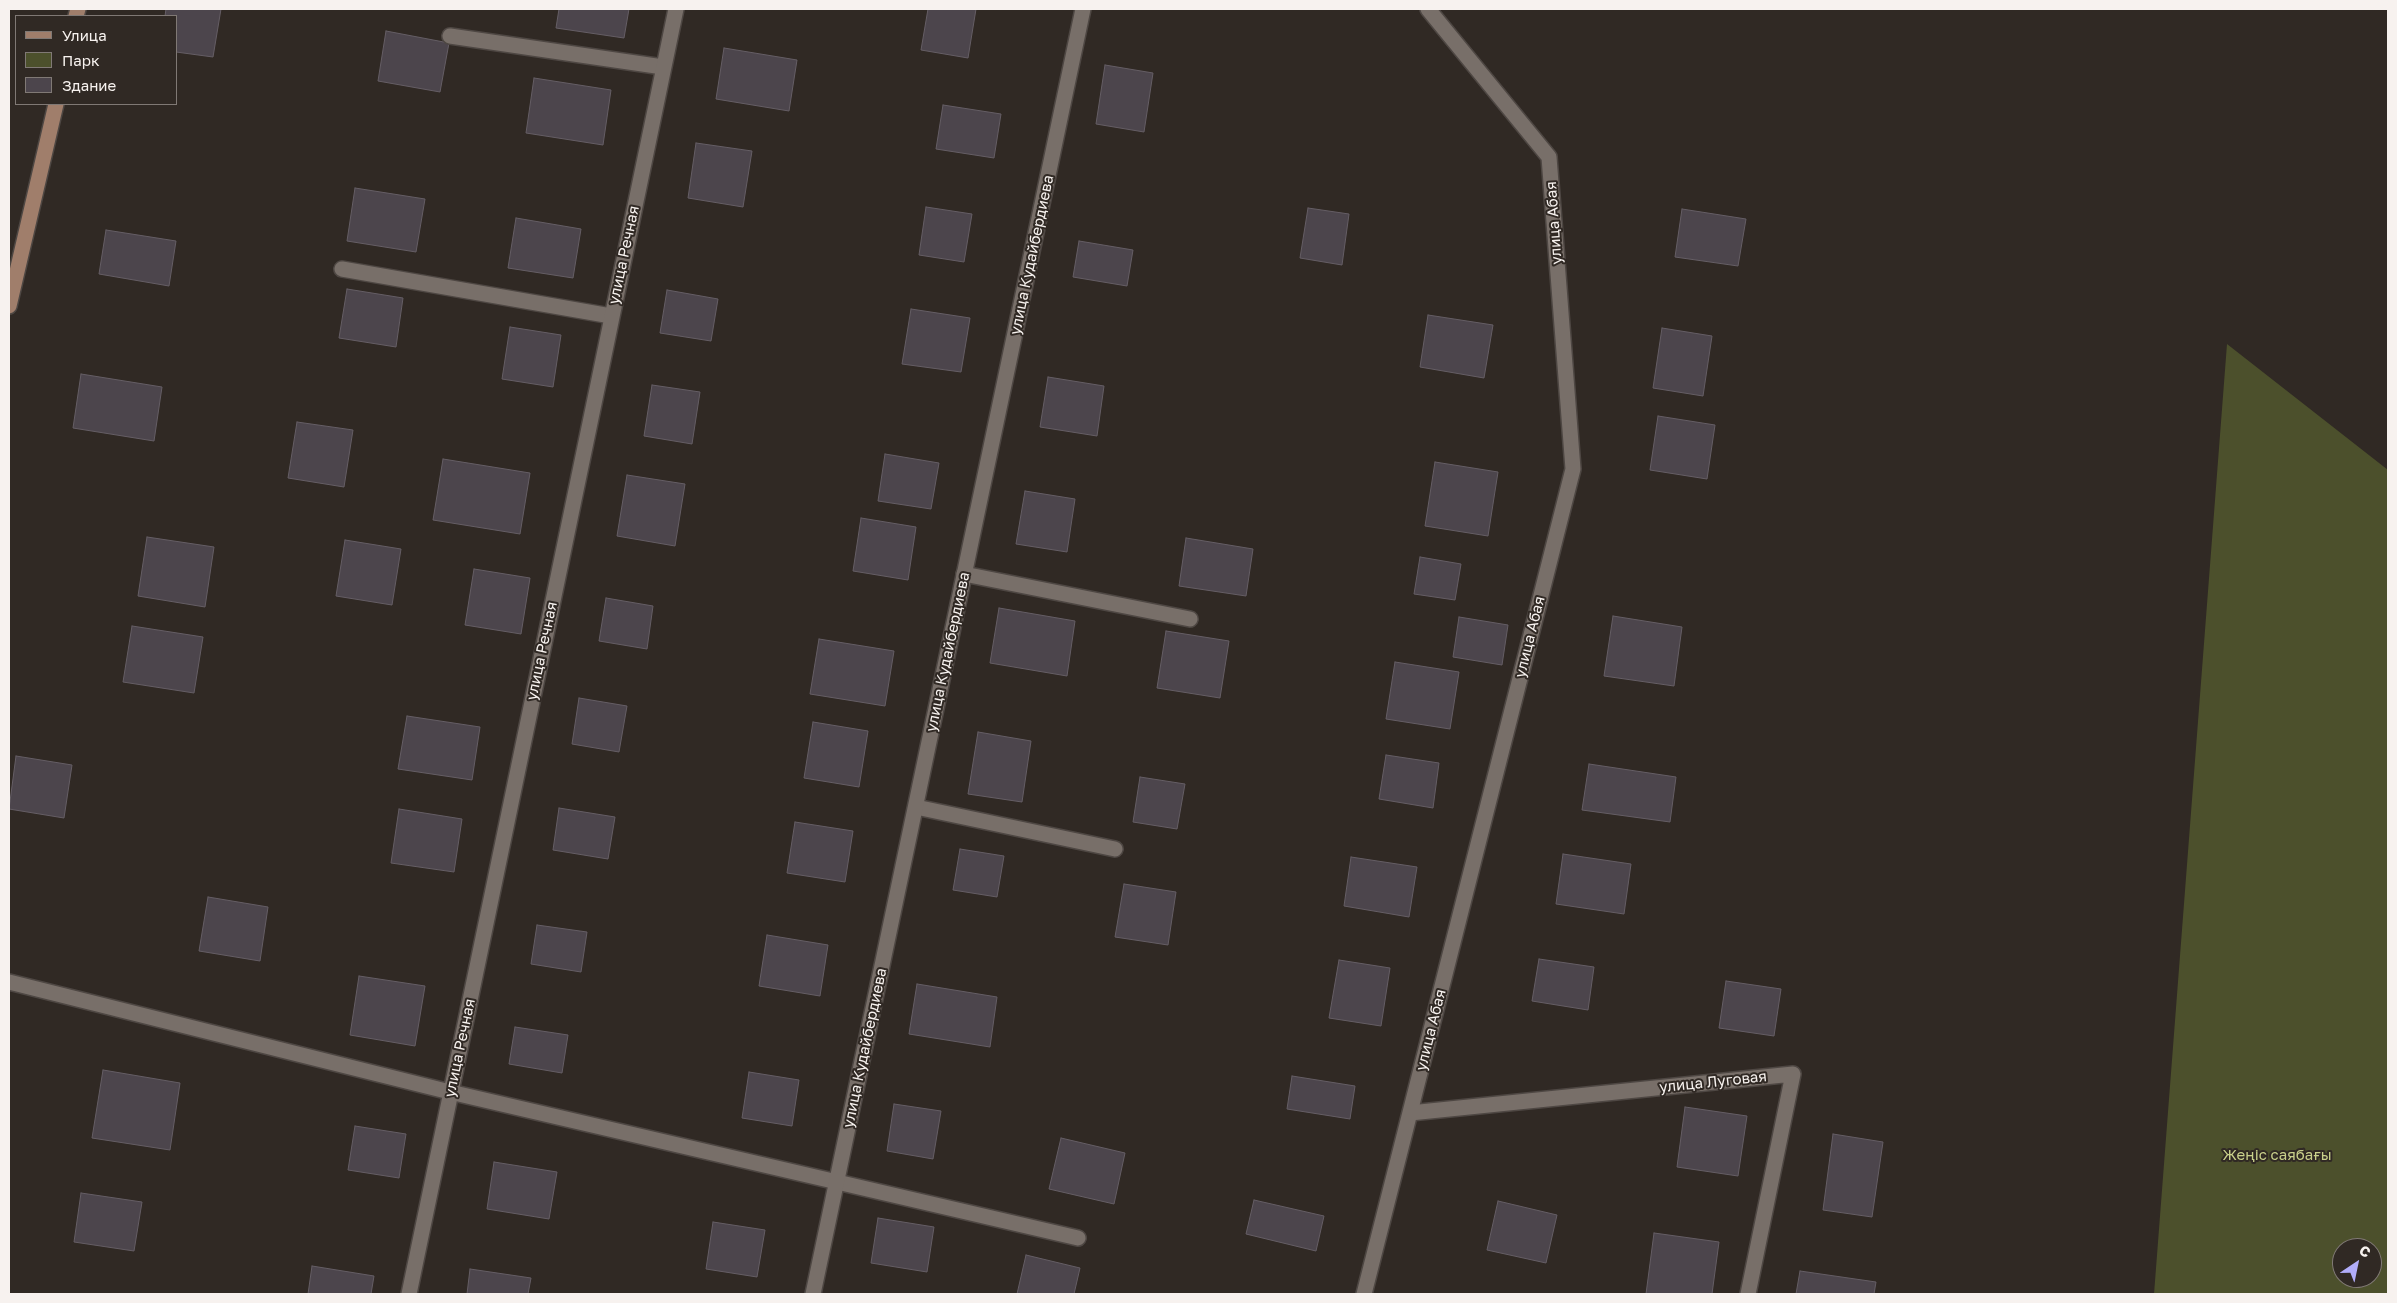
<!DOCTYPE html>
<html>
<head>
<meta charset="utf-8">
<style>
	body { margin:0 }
	#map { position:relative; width:2397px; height:1303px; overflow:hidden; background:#302924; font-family:"Golos Text",sans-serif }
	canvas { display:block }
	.frame { position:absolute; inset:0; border:10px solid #f7f2ef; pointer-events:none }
	.legend { position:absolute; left:15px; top:15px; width:162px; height:90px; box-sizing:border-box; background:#302924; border:1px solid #807975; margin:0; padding:6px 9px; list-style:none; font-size:15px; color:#f7f2ef }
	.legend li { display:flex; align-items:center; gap:10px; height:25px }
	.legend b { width:25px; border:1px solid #807975 }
	.north { position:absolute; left:2332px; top:1238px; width:50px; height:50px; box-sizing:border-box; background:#302924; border:1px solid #807975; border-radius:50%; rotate:34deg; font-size:14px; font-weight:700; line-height:20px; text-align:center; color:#f7f2ef }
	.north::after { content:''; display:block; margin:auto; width:18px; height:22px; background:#b1adfa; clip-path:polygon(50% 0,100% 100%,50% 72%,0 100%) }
</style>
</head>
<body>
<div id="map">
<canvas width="2397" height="1303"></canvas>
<div class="frame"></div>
<ul class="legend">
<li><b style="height:6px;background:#a07e6b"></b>Улица</li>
<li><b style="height:14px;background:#4c502c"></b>Парк</li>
<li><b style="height:14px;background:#4c454c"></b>Здание</li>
</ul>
<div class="north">С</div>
</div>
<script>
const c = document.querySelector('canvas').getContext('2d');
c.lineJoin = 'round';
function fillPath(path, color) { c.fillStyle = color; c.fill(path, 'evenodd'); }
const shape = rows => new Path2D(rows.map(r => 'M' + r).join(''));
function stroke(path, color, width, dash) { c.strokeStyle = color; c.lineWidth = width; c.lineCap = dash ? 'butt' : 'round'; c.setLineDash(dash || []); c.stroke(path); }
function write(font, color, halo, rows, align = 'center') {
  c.font = font + ' "Golos Text",sans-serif'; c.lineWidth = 4; c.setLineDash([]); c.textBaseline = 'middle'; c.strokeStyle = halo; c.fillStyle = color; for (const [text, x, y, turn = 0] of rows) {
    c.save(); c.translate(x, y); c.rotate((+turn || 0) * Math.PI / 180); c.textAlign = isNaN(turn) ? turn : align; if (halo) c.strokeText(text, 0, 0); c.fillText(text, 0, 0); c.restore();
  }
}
fillPath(shape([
	[2227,344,2388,470,2388,1294,2154,1294],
	[2342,1248,2372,1248,2372,1278,2342,1278]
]), '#4c502c');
const building = shape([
	[166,9,221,9,213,57,176,52,176,16,165,16,166,9],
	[559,9,629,9,624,38,556,28,559,9],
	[928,9,976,9,968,58,921,50,928,9],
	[386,31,449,43,440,92,378,81,386,31],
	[724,48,797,60,789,111,716,99,724,48],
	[1105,65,1153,73,1144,132,1096,124,1105,65],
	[534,78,611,90,603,145,526,133,534,78],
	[943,105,1001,114,994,158,936,149,943,105],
	[696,143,752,151,743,207,688,198,696,143],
	[355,188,425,199,416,252,347,241,355,188],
	[926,207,972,214,964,262,919,255,926,207],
	[1308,208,1349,214,1342,265,1300,258,1308,208],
	[1682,209,1746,219,1738,266,1675,257,1682,209],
	[516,218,581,229,573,278,508,268,516,218],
	[106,230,176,241,169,286,99,274,106,230],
	[1079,241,1133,250,1127,286,1073,277,1079,241],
	[347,289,403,298,396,347,339,338,347,289],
	[667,290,718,299,711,341,660,333,667,290],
	[911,309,970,318,961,372,902,364,911,309],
	[1428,315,1493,325,1484,378,1420,367,1428,315],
	[510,327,561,335,553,387,502,379,510,327],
	[1662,328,1712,336,1703,396,1653,388,1662,328],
	[81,374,162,387,154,441,73,428,81,374],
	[1048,377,1104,386,1097,436,1040,427,1048,377],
	[652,385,700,392,692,444,644,436,652,385],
	[1658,416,1715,425,1707,479,1650,470,1658,416],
	[297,422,353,430,344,487,288,478,297,422],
	[885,454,939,463,931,509,878,501,885,454],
	[443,459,530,473,520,534,433,520,443,459],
	[1435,462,1498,472,1488,536,1425,526,1435,462],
	[627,475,685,484,675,546,617,536,627,475],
	[1025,491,1075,499,1067,552,1016,544,1025,491],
	[861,518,916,527,908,580,853,571,861,518],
	[147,537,214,547,205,607,138,596,147,537],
	[1186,538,1253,549,1246,596,1179,586,1186,538],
	[345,540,401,549,392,605,336,596,345,540],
	[1420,557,1461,564,1455,600,1414,594,1420,557],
	[474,569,530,578,521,634,465,625,474,569],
	[606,598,653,606,647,649,599,641,606,598],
	[999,608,1075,621,1067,676,990,663,999,608],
	[1613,616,1682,627,1674,686,1604,676,1613,616],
	[1459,617,1508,625,1502,665,1453,657,1459,617],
	[132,626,203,637,194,693,123,682,132,626],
	[1166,631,1229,641,1220,698,1157,688,1166,631],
	[819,639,894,651,885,706,810,694,819,639],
	[1395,662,1459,672,1450,729,1386,719,1395,662],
	[579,698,627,706,619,752,572,744,579,698],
	[407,716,480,727,472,780,398,769,407,716],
	[813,722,868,731,859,787,804,778,813,722],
	[978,732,1031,741,1022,802,968,794,978,732],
	[1386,755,1439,763,1433,808,1379,799,1386,755],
	[16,756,72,765,64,818,9,809,16,756],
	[1589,764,1676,777,1670,822,1582,810,1589,764],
	[1140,777,1185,784,1177,829,1133,822,1140,777],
	[559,808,615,817,608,859,553,850,559,808],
	[399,809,462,819,454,872,391,863,399,809],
	[795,822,853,831,845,882,787,873,795,822],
	[960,849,1004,856,997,897,953,890,960,849],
	[1563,854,1631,864,1624,914,1556,904,1563,854],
	[1351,857,1417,867,1409,917,1344,906,1351,857],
	[1124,884,1176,892,1168,945,1115,937,1124,884],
	[208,897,268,907,260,961,199,951,208,897],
	[537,925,587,932,581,972,531,964,537,925],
	[767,935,828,945,820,996,759,986,767,935],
	[1539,959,1594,967,1588,1010,1532,1001,1539,959],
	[1339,960,1390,968,1381,1026,1329,1018,1339,960],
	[359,976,425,986,415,1046,350,1035,359,976],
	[1726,981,1781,989,1774,1036,1719,1028,1726,981],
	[917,984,997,997,990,1047,909,1034,917,984],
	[515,1027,568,1035,562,1073,509,1064,515,1027],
	[103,1070,180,1083,170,1150,92,1138,103,1070],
	[749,1072,799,1080,792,1126,742,1118,749,1072],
	[1292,1076,1355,1086,1350,1119,1287,1109,1292,1076],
	[894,1104,941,1111,933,1159,887,1151,894,1104],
	[1685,1107,1747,1116,1738,1176,1677,1167,1685,1107],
	[355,1126,406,1134,399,1178,348,1170,355,1126],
	[1833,1134,1883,1142,1872,1217,1823,1210,1833,1134],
	[1061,1138,1125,1153,1114,1204,1049,1189,1061,1138],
	[494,1162,557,1172,549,1219,487,1209,494,1162],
	[81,1193,142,1202,134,1251,74,1242,81,1193],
	[1254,1200,1324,1216,1316,1251,1246,1234,1254,1200],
	[1498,1201,1557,1215,1546,1263,1487,1250,1498,1201],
	[878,1218,934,1227,927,1272,871,1263,878,1218],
	[713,1222,765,1230,757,1277,706,1269,713,1222],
	[1654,1233,1719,1242,1712,1294,1646,1294,1654,1233],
	[1026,1255,1080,1268,1074,1294,1017,1294,1026,1255],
	[312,1266,374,1276,371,1294,308,1294,312,1266],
	[470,1269,531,1278,528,1294,467,1294,470,1269],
	[1800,1271,1876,1282,1874,1294,1796,1294,1800,1271]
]);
fillPath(building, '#4c454c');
stroke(building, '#655e65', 1);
const lane = shape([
	[450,36,663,67],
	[342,269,611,316],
	[964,574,1190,619],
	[916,807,1115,849],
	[9,982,450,1092,1078,1238]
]);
const street = shape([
	[1410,1113,1793,1074,1748,1294],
	[409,1294,676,9],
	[813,1294,1083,9],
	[1364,1294,1573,469,1549,157,1428,9]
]);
const secondary = shape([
	[76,16,78,9],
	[9,306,56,104]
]);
stroke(lane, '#4e4743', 18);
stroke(street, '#4e4743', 18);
stroke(secondary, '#4e4743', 18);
stroke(lane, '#786f69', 15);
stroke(street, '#786f69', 15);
stroke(secondary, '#a07e6b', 15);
write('15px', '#f7f2ef', '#302924', [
	["улица Абая",1554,223,-94],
	["улица Речная",624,255,-78],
	["улица Кудайбердиева",1032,255,-78],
	["улица Абая",1530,637,-76],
	["улица Речная",542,651,-78],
	["улица Кудайбердиева",948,652,-78],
	["улица Абая",1431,1030,-76],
	["улица Речная",460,1048,-78],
	["улица Кудайбердиева",865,1048,-78],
	["улица Луговая",1713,1082,-6]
]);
write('15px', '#c9d08b', '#302924', [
	["Жеңіс саябағы",2277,1155]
]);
</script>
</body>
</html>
